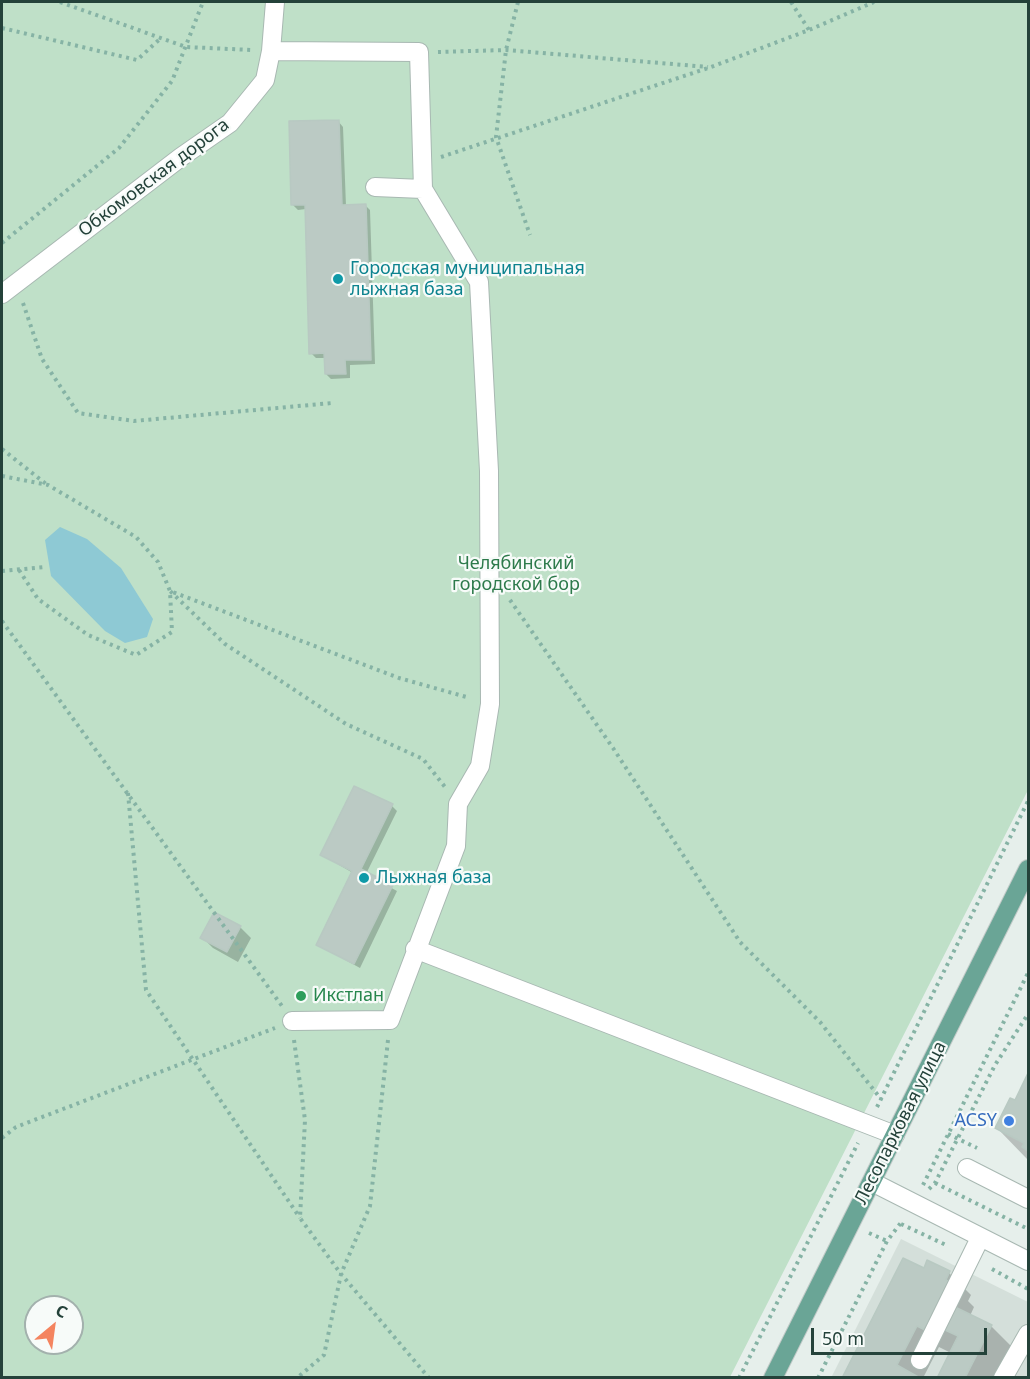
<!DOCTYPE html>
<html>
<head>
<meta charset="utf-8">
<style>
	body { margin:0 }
	#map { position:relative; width:1030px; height:1379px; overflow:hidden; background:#e6efeb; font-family:"Noto Sans",sans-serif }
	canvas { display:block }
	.frame { position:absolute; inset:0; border:3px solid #24423a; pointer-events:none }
	.north { position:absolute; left:24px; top:1295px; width:60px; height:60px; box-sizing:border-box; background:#f7fbf9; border:2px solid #a3b1ad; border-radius:50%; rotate:29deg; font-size:16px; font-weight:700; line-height:24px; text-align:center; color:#24423a }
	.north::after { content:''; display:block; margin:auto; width:21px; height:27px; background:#f4845f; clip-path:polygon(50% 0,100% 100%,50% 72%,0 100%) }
	.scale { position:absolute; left:811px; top:1328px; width:176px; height:27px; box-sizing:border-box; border:3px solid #24423a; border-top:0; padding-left:8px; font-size:18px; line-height:21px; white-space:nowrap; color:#24423a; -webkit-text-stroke:4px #f7fbf9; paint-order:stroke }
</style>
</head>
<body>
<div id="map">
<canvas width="1030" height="1379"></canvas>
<div class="frame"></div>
<div class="north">С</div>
<div class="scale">50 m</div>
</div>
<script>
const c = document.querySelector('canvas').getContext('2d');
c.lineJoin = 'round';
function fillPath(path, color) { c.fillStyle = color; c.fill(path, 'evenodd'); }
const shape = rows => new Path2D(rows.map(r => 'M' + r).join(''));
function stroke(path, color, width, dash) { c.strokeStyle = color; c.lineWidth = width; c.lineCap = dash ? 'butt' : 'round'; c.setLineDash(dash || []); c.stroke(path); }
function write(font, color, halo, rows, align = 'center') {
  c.font = font + ' "Noto Sans",sans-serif'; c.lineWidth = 4.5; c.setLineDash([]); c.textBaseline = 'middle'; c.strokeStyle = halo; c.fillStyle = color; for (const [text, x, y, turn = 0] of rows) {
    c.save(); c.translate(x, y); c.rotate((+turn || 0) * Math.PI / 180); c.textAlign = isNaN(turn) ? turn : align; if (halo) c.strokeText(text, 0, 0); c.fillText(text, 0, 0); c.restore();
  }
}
fillPath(shape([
	[901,1239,1028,1302,1028,1377,831,1378]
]), '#d4dfda');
fillPath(shape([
	[2,2,1028,2,1028,790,730,1377,2,1378],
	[36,1307,72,1307,72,1343,36,1343]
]), '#bfe0c8');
fillPath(shape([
	[60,527,87,539,121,568,153,619,147,637,125,643,105,631,51,576,45,540]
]), '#8ec9d4');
fillPath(shape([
	[338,121,343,127,346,206,365,205,370,210,375,364,350,365,350,378,331,379,326,374,326,358,316,358,311,353,306,209,298,210,293,205],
	[392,806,397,811,366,874,397,891,360,968,318,945,353,873,322,855],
	[240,927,251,938,238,962,213,948,202,937],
	[1028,1076,1028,1160,997,1128,1016,1102],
	[924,1270,949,1273,971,1295,968,1301,974,1307,970,1316,991,1326,1013,1348,998,1378,939,1378,951,1353,939,1347,923,1378,845,1378]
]), '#0003');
const building = shape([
	[339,120,342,205,366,204,371,360,345,360,346,374,325,374,324,353,309,354,305,205,291,205,289,121,339,120],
	[354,786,393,804,361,869,393,885,354,964,316,945,352,871,320,855,354,786],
	[214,912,241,926,227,952,200,938,214,912],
	[1028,1073,1028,1151,1022,1147,1024,1143,995,1128,1010,1098,1015,1100,1028,1073],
	[903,1258,924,1268,927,1260,950,1271,946,1280,953,1284,929,1332,917,1326,897,1365,920,1378,842,1378,903,1258],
	[955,1307,992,1325,965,1378,937,1378,958,1336,945,1330,955,1307]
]);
fillPath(building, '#bbcac4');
stroke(building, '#b8c9c2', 1.5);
const minor = shape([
	[271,51,419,52,423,189,479,282,489,471,490,704,480,766,458,804,456,846,390,1020,292,1021],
	[375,187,423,189],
	[2,294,181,157,230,123,265,80,271,51,275,2],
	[415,949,895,1135],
	[967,1168,1028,1199],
	[872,1182,1028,1261],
	[920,1360,980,1238],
	[1003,1378,1028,1334]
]);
const major = shape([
	[773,1378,1028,869]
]);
stroke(minor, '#a8b8b2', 20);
stroke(major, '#c2cac8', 20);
stroke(shape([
	[60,2,186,47,252,50],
	[518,2,506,50,496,137,530,235],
	[791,2,809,30],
	[2,28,137,60,161,38],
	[438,52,506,50,708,67],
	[441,157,711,67,809,30,874,2],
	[2,243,119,148,172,81,203,2],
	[23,303,42,359,78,413,134,421,332,403],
	[2,449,46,484],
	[2,476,48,485,136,537,158,562,170,591,399,678,470,698],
	[19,570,38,599,88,635,136,655,172,632,170,591,225,644,346,724,423,759,445,787],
	[2,571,45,567],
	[510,600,613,748,740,942,820,1022,881,1099],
	[2,621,282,1006],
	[128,793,146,990,300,1218],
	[294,1040,305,1120,300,1218,341,1274,324,1355,297,1378],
	[388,1040,370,1206,341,1274,429,1378],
	[877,1107,1028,801],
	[948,1134,977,1148],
	[2,1138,16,1127,275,1028],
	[935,1183,1028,1229],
	[923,1185,1028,973],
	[929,1189,935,1183,995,1065,1028,1014],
	[901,1224,946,1245],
	[869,1233,887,1241],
	[992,1269,1028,1289],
	[739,1378,858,1143],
	[818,1378,887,1241,903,1220]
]), '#86b3a5', 4, [3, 4.5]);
stroke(minor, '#fff', 18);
stroke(major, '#6aa596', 18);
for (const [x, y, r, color] of [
	[338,279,6,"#0f9aa8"],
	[364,878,6,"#0f9aa8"],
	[301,996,6,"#2e9e5b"],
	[1009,1121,6,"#3f7fe0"]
]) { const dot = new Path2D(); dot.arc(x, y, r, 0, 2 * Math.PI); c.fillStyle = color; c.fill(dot); stroke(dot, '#f7fbf9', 2); }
write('18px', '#24423a', '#f7fbf9', [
	["Обкомовская дорога",154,178,-37],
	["Лесопарковая улица",901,1123,-63]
]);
write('18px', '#0d838f', '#f7fbf9', [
	["Городская муниципальная",350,269],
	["лыжная база",350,290],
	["Лыжная база",376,878]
], 'left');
write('18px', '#2d7a4b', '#f7fbf9', [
	["Челябинский",516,564],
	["городской бор",516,585]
]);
write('18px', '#27864d', '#f7fbf9', [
	["Икстлан",313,996]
], 'left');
write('18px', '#366cbe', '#f7fbf9', [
	["ACSY",997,1121]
], 'right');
</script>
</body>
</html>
